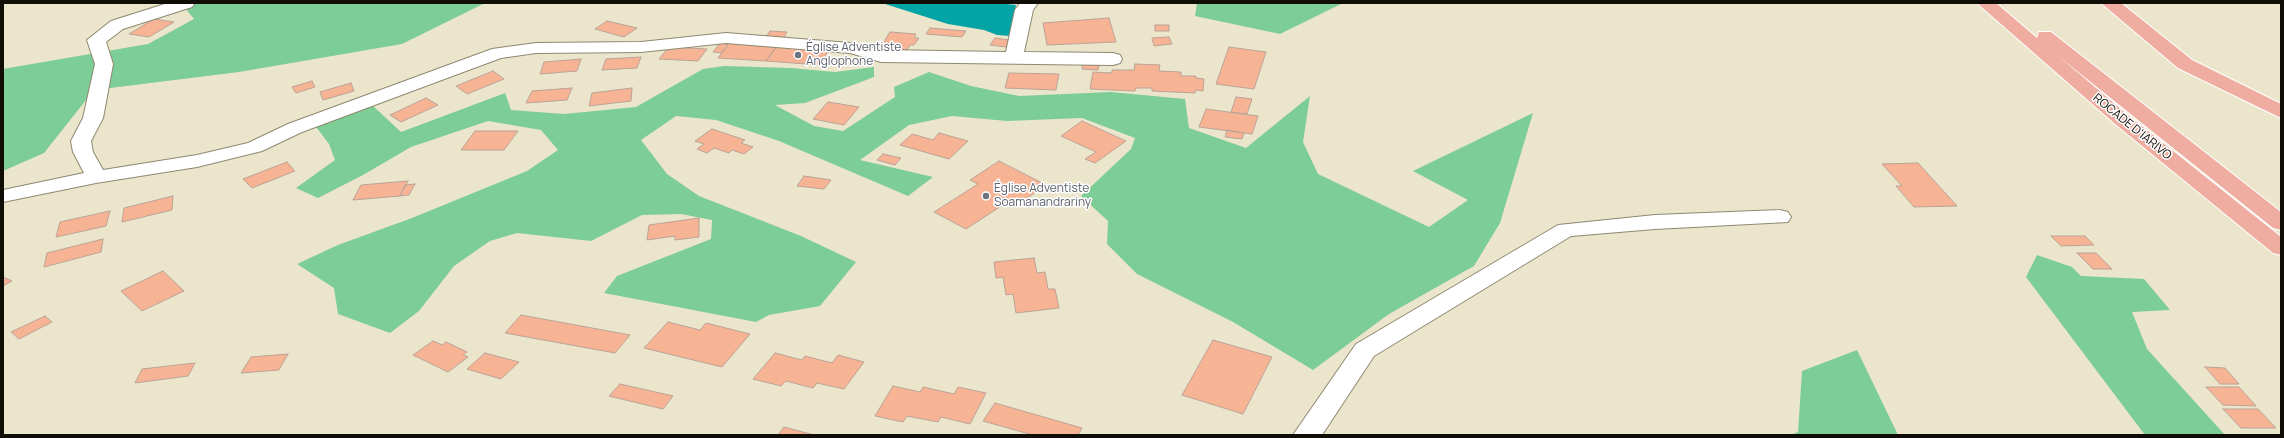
<!DOCTYPE html>
<html>
<head>
<meta charset="utf-8">
<style>
	body { margin:0 }
	#map { position:relative; width:2284px; height:438px; overflow:hidden; background:#ebe5cc; font-family:Manrope,sans-serif }
	canvas { display:block }
	.frame { position:absolute; inset:0; border:4px solid #0f0d05; pointer-events:none }
</style>
</head>
<body>
<div id="map">
<canvas width="2284" height="438"></canvas>
<div class="frame"></div>
</div>
<script>
const c = document.querySelector('canvas').getContext('2d');
c.lineJoin = 'round';
function fillPath(path, color) { c.fillStyle = color; c.fill(path, 'evenodd'); }
const shape = rows => new Path2D(rows.map(r => 'M' + r).join(''));
function stroke(path, color, width, dash) { c.strokeStyle = color; c.lineWidth = width; c.lineCap = dash ? 'butt' : 'round'; c.setLineDash(dash || []); c.stroke(path); }
function write(font, color, halo, rows, align = 'center') {
  c.font = font + ' Manrope,sans-serif'; c.lineWidth = 3; c.setLineDash([]); c.textBaseline = 'middle'; c.strokeStyle = halo; c.fillStyle = color; for (const [text, x, y, turn = 0] of rows) {
    c.save(); c.translate(x, y); c.rotate((+turn || 0) * Math.PI / 180); c.textAlign = isNaN(turn) ? turn : align; if (halo) c.strokeText(text, 0, 0); c.fillText(text, 0, 0); c.restore();
  }
}
fillPath(shape([
	[181,3,485,3,402,44,239,72,94,90,44,153,3,171,3,69,148,44,194,19],
	[1197,3,1343,3,1280,34,1195,16],
	[724,66,791,68,835,72,874,67,874,77,805,103,775,105,814,126,843,131,895,97,894,87,929,72,971,86,1019,96,1111,92,1185,99,1189,128,1246,148,1310,96,1303,142,1318,174,1429,227,1468,200,1413,171,1533,113,1500,223,1474,266,1389,314,1313,370,1233,322,1137,274,1107,244,1108,221,1081,196,1131,149,1135,138,1082,118,1007,121,952,116,909,125,860,160,933,177,908,196,779,141,716,120,676,116,641,140,667,174,699,196,801,236,856,262,820,306,769,315,756,322,604,293,617,276,711,239,712,220,681,214,642,215,591,241,517,233,490,241,454,266,419,311,390,333,338,314,334,288,297,264,338,245,412,218,527,171,558,150,541,130,488,121,411,147,363,175,318,198,296,188,335,160,329,144,313,123,372,105,401,132,505,93,511,110,564,114,636,107,703,69],
	[2037,255,2072,267,2081,276,2144,279,2170,310,2132,312,2147,349,2225,435,2145,435,2026,277],
	[1857,350,1898,435,1791,435,1798,432,1802,371]
]), '#7dcd96');
fillPath(shape([
	[882,3,998,3,1016,5,1010,36,997,35,984,30,948,24]
]), '#02a4a5');
const building = shape([
	[1109,18,1116,42,1047,45,1043,23,1109,18],
	[154,19,174,22,149,37,129,34,154,19],
	[607,21,637,28,624,37,595,29,607,21],
	[1155,25,1169,25,1169,31,1155,31,1155,25],
	[930,28,966,31,962,37,926,34,930,28],
	[770,31,787,32,783,39,766,37,770,31],
	[890,32,916,34,914,38,919,38,914,45,910,45,907,50,880,48,890,32],
	[1169,37,1172,44,1154,46,1152,38,1169,37],
	[995,38,1010,40,1006,47,990,45,995,38],
	[720,43,729,43,722,53,713,52,720,43],
	[729,43,777,46,766,61,718,58,729,43],
	[777,46,829,49,820,65,766,61,777,46],
	[669,47,707,49,698,61,659,59,669,47],
	[1229,47,1266,52,1254,89,1216,84,1229,47],
	[641,57,637,68,602,70,606,59,641,57],
	[581,59,577,71,540,74,544,62,581,59],
	[1083,64,1099,65,1098,70,1082,69,1083,64],
	[1135,64,1160,65,1159,71,1181,72,1181,76,1196,76,1196,78,1204,79,1203,91,1195,90,1195,93,1152,91,1152,88,1136,88,1135,91,1090,89,1093,72,1112,73,1112,70,1134,70,1135,64],
	[493,71,504,79,467,94,456,86,493,71],
	[1009,73,1059,74,1056,90,1005,88,1009,73],
	[312,81,315,87,296,93,292,87,312,81],
	[351,83,354,91,323,100,320,92,351,83],
	[572,88,567,100,526,103,532,91,572,88],
	[632,88,631,101,589,106,592,93,632,88],
	[1236,97,1252,99,1247,114,1231,112,1236,97],
	[426,98,438,105,401,122,390,115,426,98],
	[828,102,859,107,844,125,813,119,828,102],
	[1206,109,1258,116,1252,134,1199,127,1206,109],
	[1082,121,1126,141,1095,163,1085,159,1096,152,1061,136,1082,121],
	[712,129,745,140,741,143,753,147,744,154,732,150,729,153,714,148,707,153,697,149,704,144,695,141,712,129],
	[1227,130,1244,133,1242,139,1225,137,1227,130],
	[475,131,518,131,504,150,461,150,475,131],
	[939,133,968,141,949,159,900,145,912,134,933,140,939,133],
	[883,154,901,158,895,165,877,160,883,154],
	[999,161,1046,185,1017,205,1009,201,966,229,934,212,978,184,970,180,999,161],
	[287,162,295,171,252,188,243,179,287,162],
	[1918,163,1957,206,1914,207,1896,186,1902,186,1882,164,1918,163],
	[804,176,831,180,824,189,797,186,804,176],
	[408,181,400,196,353,200,361,185,408,181],
	[415,184,409,195,400,196,405,185,415,184],
	[173,196,172,210,122,222,124,208,173,196],
	[110,211,106,226,56,237,60,222,110,211],
	[699,218,699,237,675,240,675,236,647,240,649,225,699,218],
	[2051,236,2085,236,2094,245,2061,246,2051,236],
	[103,239,101,252,44,267,47,253,103,239],
	[2077,253,2096,253,2112,269,2093,269,2077,253],
	[1034,258,1037,273,1045,272,1048,289,1055,289,1059,308,1016,313,1013,294,1006,295,1003,277,996,278,994,262,1034,258],
	[163,271,184,291,142,311,121,291,163,271],
	[3,277,12,281,3,286,3,277],
	[521,315,630,335,615,353,505,333,521,315],
	[45,316,52,322,19,339,11,332,45,316],
	[668,322,700,330,706,323,750,334,722,367,644,348,668,322],
	[1213,340,1272,357,1243,414,1182,395,1213,340],
	[433,341,442,345,446,342,467,352,463,355,468,357,448,372,413,355,433,341],
	[485,353,519,362,501,379,467,369,485,353],
	[775,353,802,360,805,356,832,363,838,355,864,362,844,389,817,383,813,388,786,381,781,386,753,379,775,353],
	[288,354,279,370,241,373,251,357,288,354],
	[195,363,188,376,135,383,142,369,195,363],
	[2205,367,2225,368,2239,384,2220,384,2205,367],
	[620,384,673,396,663,409,609,396,620,384],
	[893,386,920,392,923,387,954,394,958,387,986,393,970,424,941,417,938,422,907,416,903,422,875,416,893,386],
	[2206,387,2239,387,2256,406,2223,405,2206,387],
	[995,403,1082,428,1078,435,1033,435,983,421,995,403],
	[2223,409,2258,409,2276,428,2241,428,2223,409],
	[784,427,814,435,778,435,784,427]
]);
fillPath(building, '#f6b495');
stroke(building, '#bba297', 1);
const minor = shape([
	[168,3,195,3,192,7,123,29,106,42,113,64,103,118,91,141,93,152,103,170,197,155,248,143,288,124,492,49,536,43,641,42,726,33,850,43,881,50,1006,52,1015,10,1020,3,1038,3,1033,10,1024,52,1113,53,1120,55,1122,59,1120,63,1113,65,881,62,850,53,726,43,641,52,536,53,501,58,302,132,262,151,197,167,96,183,3,202,3,190,84,173,73,152,71,141,83,118,95,64,87,40,111,21,168,3],
	[1780,210,1788,212,1791,217,1788,222,1655,229,1571,236,1374,356,1322,435,1293,435,1356,344,1558,225,1655,215,1780,210]
]);
const major = shape([
	[1977,3,1996,3,2037,38,2039,32,2051,32,2281,212,2281,230,2273,228,2057,55,2128,115,2281,237,2281,255,2273,253,2114,123,1977,3],
	[2101,3,2121,3,2192,60,2281,104,2281,118,2178,68,2101,3]
]);
stroke(minor, '#8e8871', 2);
stroke(major, '#fff', 2);
fillPath(minor, '#fff');
fillPath(major, '#eeada0');
for (const [x, y, r, color] of [
	[798,55,4,"#6b7280"],
	[986,196,4,"#6b7280"]
]) { const dot = new Path2D(); dot.arc(x, y, r, 0, 2 * Math.PI); c.fillStyle = color; c.fill(dot); stroke(dot, '#fff', 1.5); }
write('12px', '#5b616d', '#fff', [
	["Église Adventiste",806,48],
	["Anglophone",806,62],
	["Église Adventiste",994,189],
	["Soamanandrariny",994,203]
], 'left');
write('12px', '#0f0d05', '#fff', [
	["ROCADE D'IARIVO",2132,127,39]
]);
</script>
</body>
</html>
